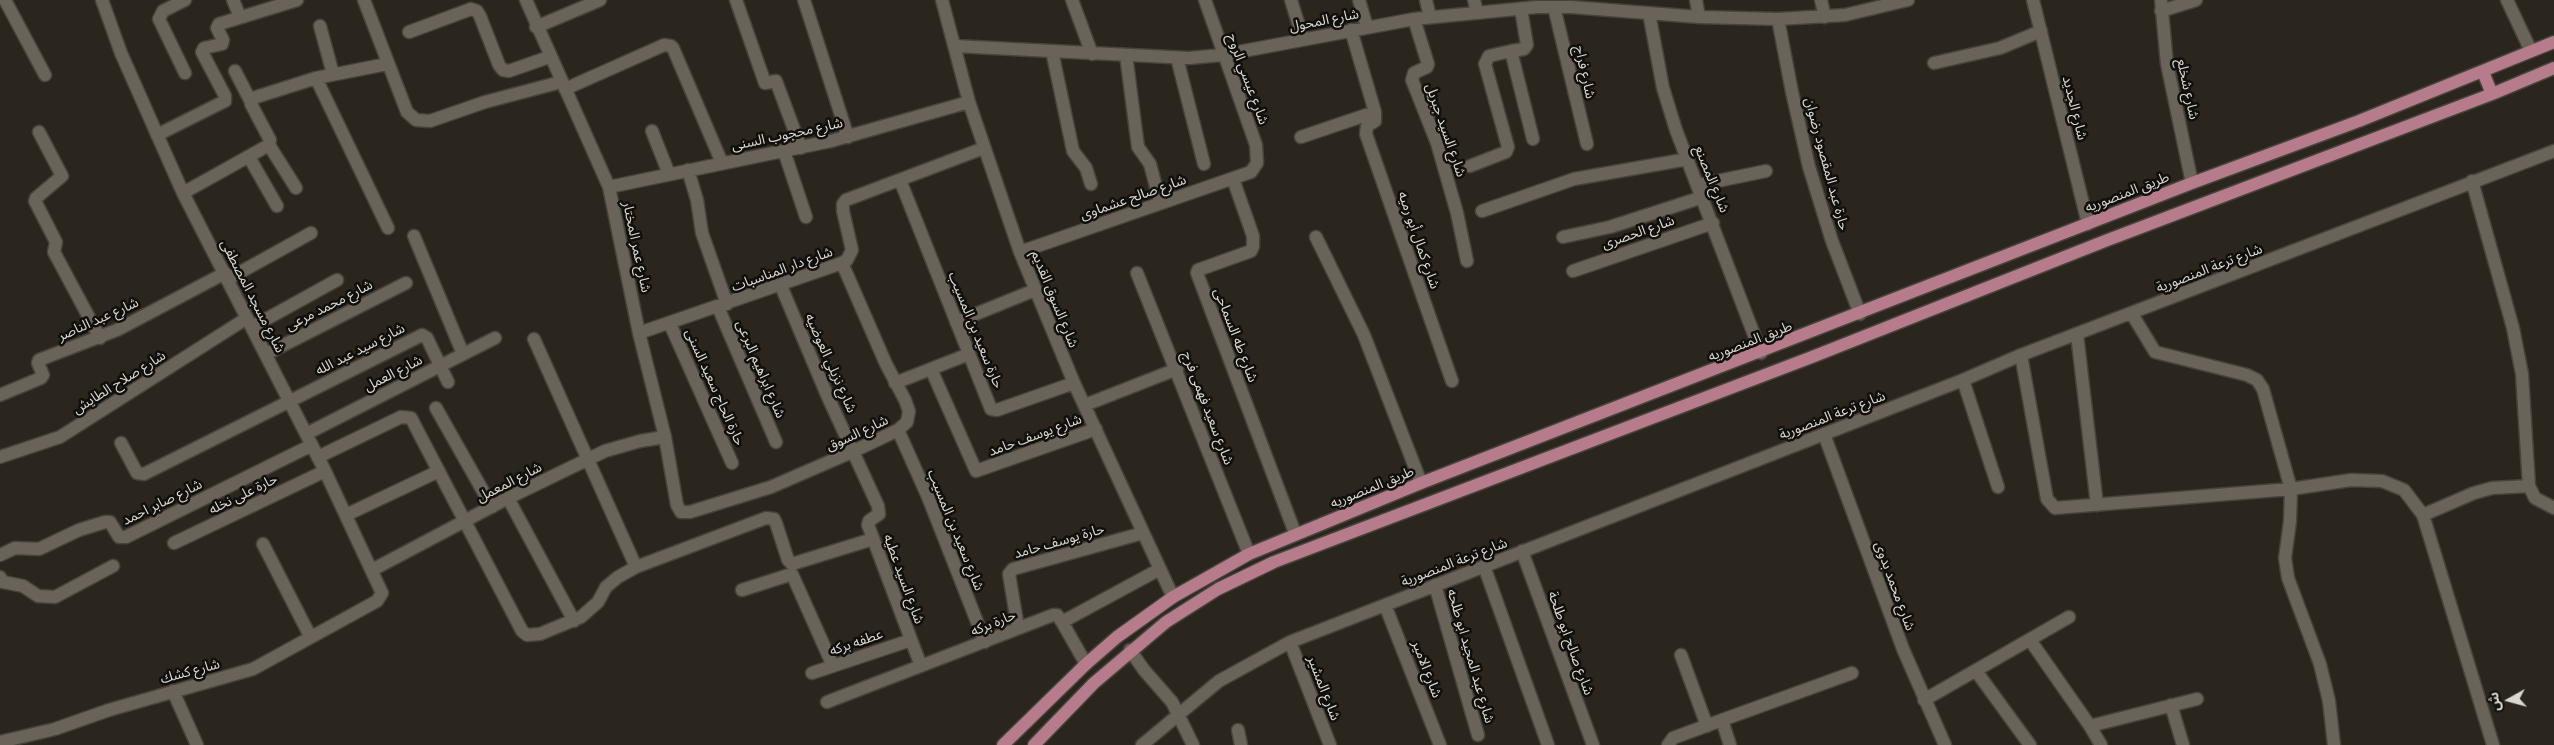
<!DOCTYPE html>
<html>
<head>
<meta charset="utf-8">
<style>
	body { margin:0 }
	#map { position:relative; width:2554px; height:745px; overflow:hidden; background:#2a251d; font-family:Ubuntu,"Noto Sans Arabic",sans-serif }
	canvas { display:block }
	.north { position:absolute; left:2484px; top:675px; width:50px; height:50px; -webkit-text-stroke:4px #110f0b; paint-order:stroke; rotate:263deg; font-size:14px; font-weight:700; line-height:20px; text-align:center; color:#dbd8d2 }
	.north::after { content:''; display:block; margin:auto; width:18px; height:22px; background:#dbd8d2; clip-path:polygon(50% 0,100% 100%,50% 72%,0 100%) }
</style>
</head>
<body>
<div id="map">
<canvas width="2554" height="745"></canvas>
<div class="north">ش</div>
</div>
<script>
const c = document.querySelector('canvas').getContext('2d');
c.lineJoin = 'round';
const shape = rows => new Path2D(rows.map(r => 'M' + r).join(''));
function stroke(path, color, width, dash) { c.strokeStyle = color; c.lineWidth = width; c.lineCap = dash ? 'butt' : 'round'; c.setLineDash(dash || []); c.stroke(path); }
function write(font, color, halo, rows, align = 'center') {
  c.font = font + ' Ubuntu,"Noto Sans Arabic",sans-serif'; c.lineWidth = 5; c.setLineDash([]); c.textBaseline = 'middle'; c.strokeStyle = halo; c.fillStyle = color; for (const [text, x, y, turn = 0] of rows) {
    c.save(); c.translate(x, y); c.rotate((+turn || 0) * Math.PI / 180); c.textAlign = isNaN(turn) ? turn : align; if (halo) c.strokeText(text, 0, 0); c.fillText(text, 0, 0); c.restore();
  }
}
const minor = shape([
	[5,0,45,75],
	[233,0,240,17],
	[364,0,407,112,416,120,430,121,485,102,561,82],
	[526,0,609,187,639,333,665,437,677,505,681,512,690,512,771,487,854,451,898,430,907,422,909,411,905,400,886,364,842,263],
	[736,0,765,83,776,81,801,148],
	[804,0,848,137],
	[942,0,969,102,1020,252,1074,383,1173,597],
	[1072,0,1092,54],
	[1291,0,1303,39],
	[1359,0,1367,27],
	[1426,0,1430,17],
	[1474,0,1477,12],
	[1696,0,1699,17],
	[1821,0,1825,17],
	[2033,0,2088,224],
	[2161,0,2167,64,2192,183],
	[2507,0,2531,51],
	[1554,7,1587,144],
	[1521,9,1527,45,1524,49,1511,51,1533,139],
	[2161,11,2196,0],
	[1649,13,1663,88,1676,130,1761,353],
	[1414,19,1428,64,1427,67,1414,73,1412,80,1437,143,1457,213,1467,261],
	[1778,19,1792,92,1809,167,1832,241,1860,314],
	[320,26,333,74],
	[536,27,600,0],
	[1351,30,1375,112,1375,121,1367,126,1366,134,1452,381],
	[409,32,471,9,477,11,480,16,499,65,503,70,509,71,549,57],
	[954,46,1189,58,1222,55,1414,19,1537,7,1571,7,1699,17,1778,19,1845,15,1908,0],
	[1052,51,1073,151,1086,168,1091,184],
	[1126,55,1138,147,1150,164,1160,202],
	[1177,58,1204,164],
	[1934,63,2000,48,2041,31],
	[235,71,251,102],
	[185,73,159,19,163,11,185,0],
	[316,78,388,228],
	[565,89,664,45,671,46,673,48,722,163],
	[652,131,669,174],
	[39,132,62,176,36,198,35,201,56,242,54,252,100,338],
	[157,135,225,101,225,96,202,52,204,48,222,44,223,40,217,28,219,24,297,0],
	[1301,137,1375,112],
	[269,145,296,188],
	[784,151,806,217],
	[249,157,277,206],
	[1470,166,1506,152,1508,147,1485,64,1489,56,1511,51],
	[688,170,697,200,702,233,727,304],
	[1233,179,1253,236,1253,246,1251,251,1198,270,1197,273,1295,533],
	[900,180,991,409,997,410,1074,383],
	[2472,181,2513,328,2522,374,2529,486,2535,498,2554,508],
	[1698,185,1766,171],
	[609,187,831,141,969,102],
	[183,193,269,145,270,140,251,104,253,98,316,78,387,64],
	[1482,211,1574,179,1688,159],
	[414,236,463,354],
	[1316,237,1364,335,1421,483],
	[1563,237,1610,227,1703,197],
	[1020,252,1251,172,1257,163,1256,145,1205,0],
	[1573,271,1713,223],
	[1137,273,1249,554],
	[228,279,311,233],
	[781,286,827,395,878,506,879,514,869,521,868,525,921,666],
	[718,307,776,442],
	[2132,314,2155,352,2247,375,2257,380,2263,389,2291,489,2290,521,2285,558,2288,578,2320,664,2329,701,2334,745],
	[956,322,1035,290],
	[670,324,732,463],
	[252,327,337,280],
	[639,333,842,263,847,260,852,250,843,211,843,204,846,200,984,148],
	[2077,334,2097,505],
	[534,339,636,567],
	[266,354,406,283],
	[2021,355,2047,499,2055,508,2291,489,2351,480,2382,481,2404,490,2423,515,2493,745],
	[931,369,976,471,1096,429],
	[1963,380,1998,487],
	[895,383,969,354],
	[0,395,41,378,43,375,38,363,39,360,117,330,225,273],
	[1085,405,1177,369],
	[436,408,492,507],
	[898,430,928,497,985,642],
	[306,434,495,338],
	[1824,434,1903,649,1945,745],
	[121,443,137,473,144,474,422,335,427,338,448,382],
	[0,457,60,437,247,318],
	[318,457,401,417,411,418,522,631,527,635,540,634,581,617,598,602,606,587,618,577,636,567,766,518,774,519,776,523,788,560,792,564,873,539],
	[508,498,574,621],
	[346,515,439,471],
	[2423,515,2474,493,2492,488,2529,486],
	[174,543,325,471],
	[263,544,310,636],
	[1522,551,1593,745],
	[0,555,15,548,39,549,79,530,105,522,110,522,119,537,126,537,312,445],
	[1484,566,1548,745],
	[372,570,508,498,605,451,640,441,665,437],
	[0,577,3,582,23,586,38,596,55,597,113,566],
	[1435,585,1478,735],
	[742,590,792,574,833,666],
	[1385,605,1440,745],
	[1062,622,1086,664],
	[1018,628,1009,574,1013,569,1143,533],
	[2030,640,2090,726,2101,745],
	[1290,642,1330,745],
	[1130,650,1144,670,1172,702,1193,745],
	[1681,655,1707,726],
	[1976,671,2030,745],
	[812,673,911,640],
	[173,691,197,745],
	[1924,700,2069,617],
	[827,702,1053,615,1057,615,1062,622,1160,569],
	[2171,705,2183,745],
	[1722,720,1852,673],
	[2090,726,2197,699],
	[1238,730,1241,745],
	[0,742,55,729,109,710,253,669,377,601,382,593,325,471,183,193,121,53,102,0],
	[1142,745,1219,681,1290,642,1963,380,2021,355,2554,151],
	[1668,745,1673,738,1722,720,1730,745]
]);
const major = shape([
	[2483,72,2492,94],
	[1003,745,1086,664,1117,637,1173,597,1249,554,1421,483,2192,183,2359,121,2554,42],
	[1034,745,1094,683,1166,622,1218,589,1274,562,1812,357,2105,241,2492,94,2554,68]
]);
stroke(minor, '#46433c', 15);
stroke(major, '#46433c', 15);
stroke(minor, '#69635a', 12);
stroke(major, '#b67c8c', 12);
write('14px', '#dbd8d2', '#110f0b', [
	["شارع المحول",1324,20,-11],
	["شارع فراج",1585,72,77],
	["شارع عيسي الروح",1248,79,70],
	["شارع شخلع",2188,89,78],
	["شارع الجديد",2075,108,76],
	["شارع السيد جبريل",1446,130,71],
	["شارع محجوب السنى",787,134,-12],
	["حارة عبد المقصود رضوان",1827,164,75],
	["شارع المصنع",1712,179,68],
	["طريق المنصوريه",2127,192,-21],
	["شارع صالح عشماوى",1133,197,-19],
	["شارع الحصرى",1638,232,-19],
	["شارع كمال أبو رميه",1419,240,71],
	["شارع عمر المختار",637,247,78],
	["شارع ترعة المنصورية",2209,268,-21],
	["شارع دار المناسبات",782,269,-20],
	["شارع مسجد المصطفى",253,296,63],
	["شارع السوق القديم",1055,299,68],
	["شارع محمد مرعى",329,305,-27],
	["شارع عبد الناصر",98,319,-24],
	["حارة سعيد بن المسيب",976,330,68],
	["شارع طه السماحى",1236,335,69],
	["طريق المنصوريه",1750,341,-21],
	["شارع سيد عبد الله",360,349,-27],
	["شارع نزيلي العوضيه",831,363,66],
	["شارع ابراهيم البرعى",761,369,67],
	["شارع العمل",393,373,-27],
	["شارع صلاح الطايش",119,382,-32],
	["حارة الحاج سعيد السنى",715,387,66],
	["شارع سعيد فهمى فرج",1208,408,69],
	["شارع ترعة المنصورية",1832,415,-21],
	["شارع السوق",857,433,-25],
	["شارع يوسف حامد",1035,435,-20],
	["شارع المعمل",509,482,-27],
	["طريق المنصوريه",1372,487,-22],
	["حارة على نخله",243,494,-26],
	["شارع صابر احمد",162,502,-26],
	["شارع سعيد بن المسيب",956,530,68],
	["حارة يوسف حامد",1059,541,-16],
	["شارع ترعة المنصورية",1454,562,-21],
	["شارع السيد عطيه",904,579,70],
	["شارع محمد بدوى",1895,586,70],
	["حارة بركه",993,623,-22],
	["عطفه بركه",856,642,-19],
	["شارع صالح ابو طلحة",1571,643,70],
	["شارع عبد المجيد ابو طلحه",1471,656,74],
	["شارع الامير",1427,669,69],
	["شارع كشك",190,671,-15],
	["شارع المشير",1324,688,69]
]);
</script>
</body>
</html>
